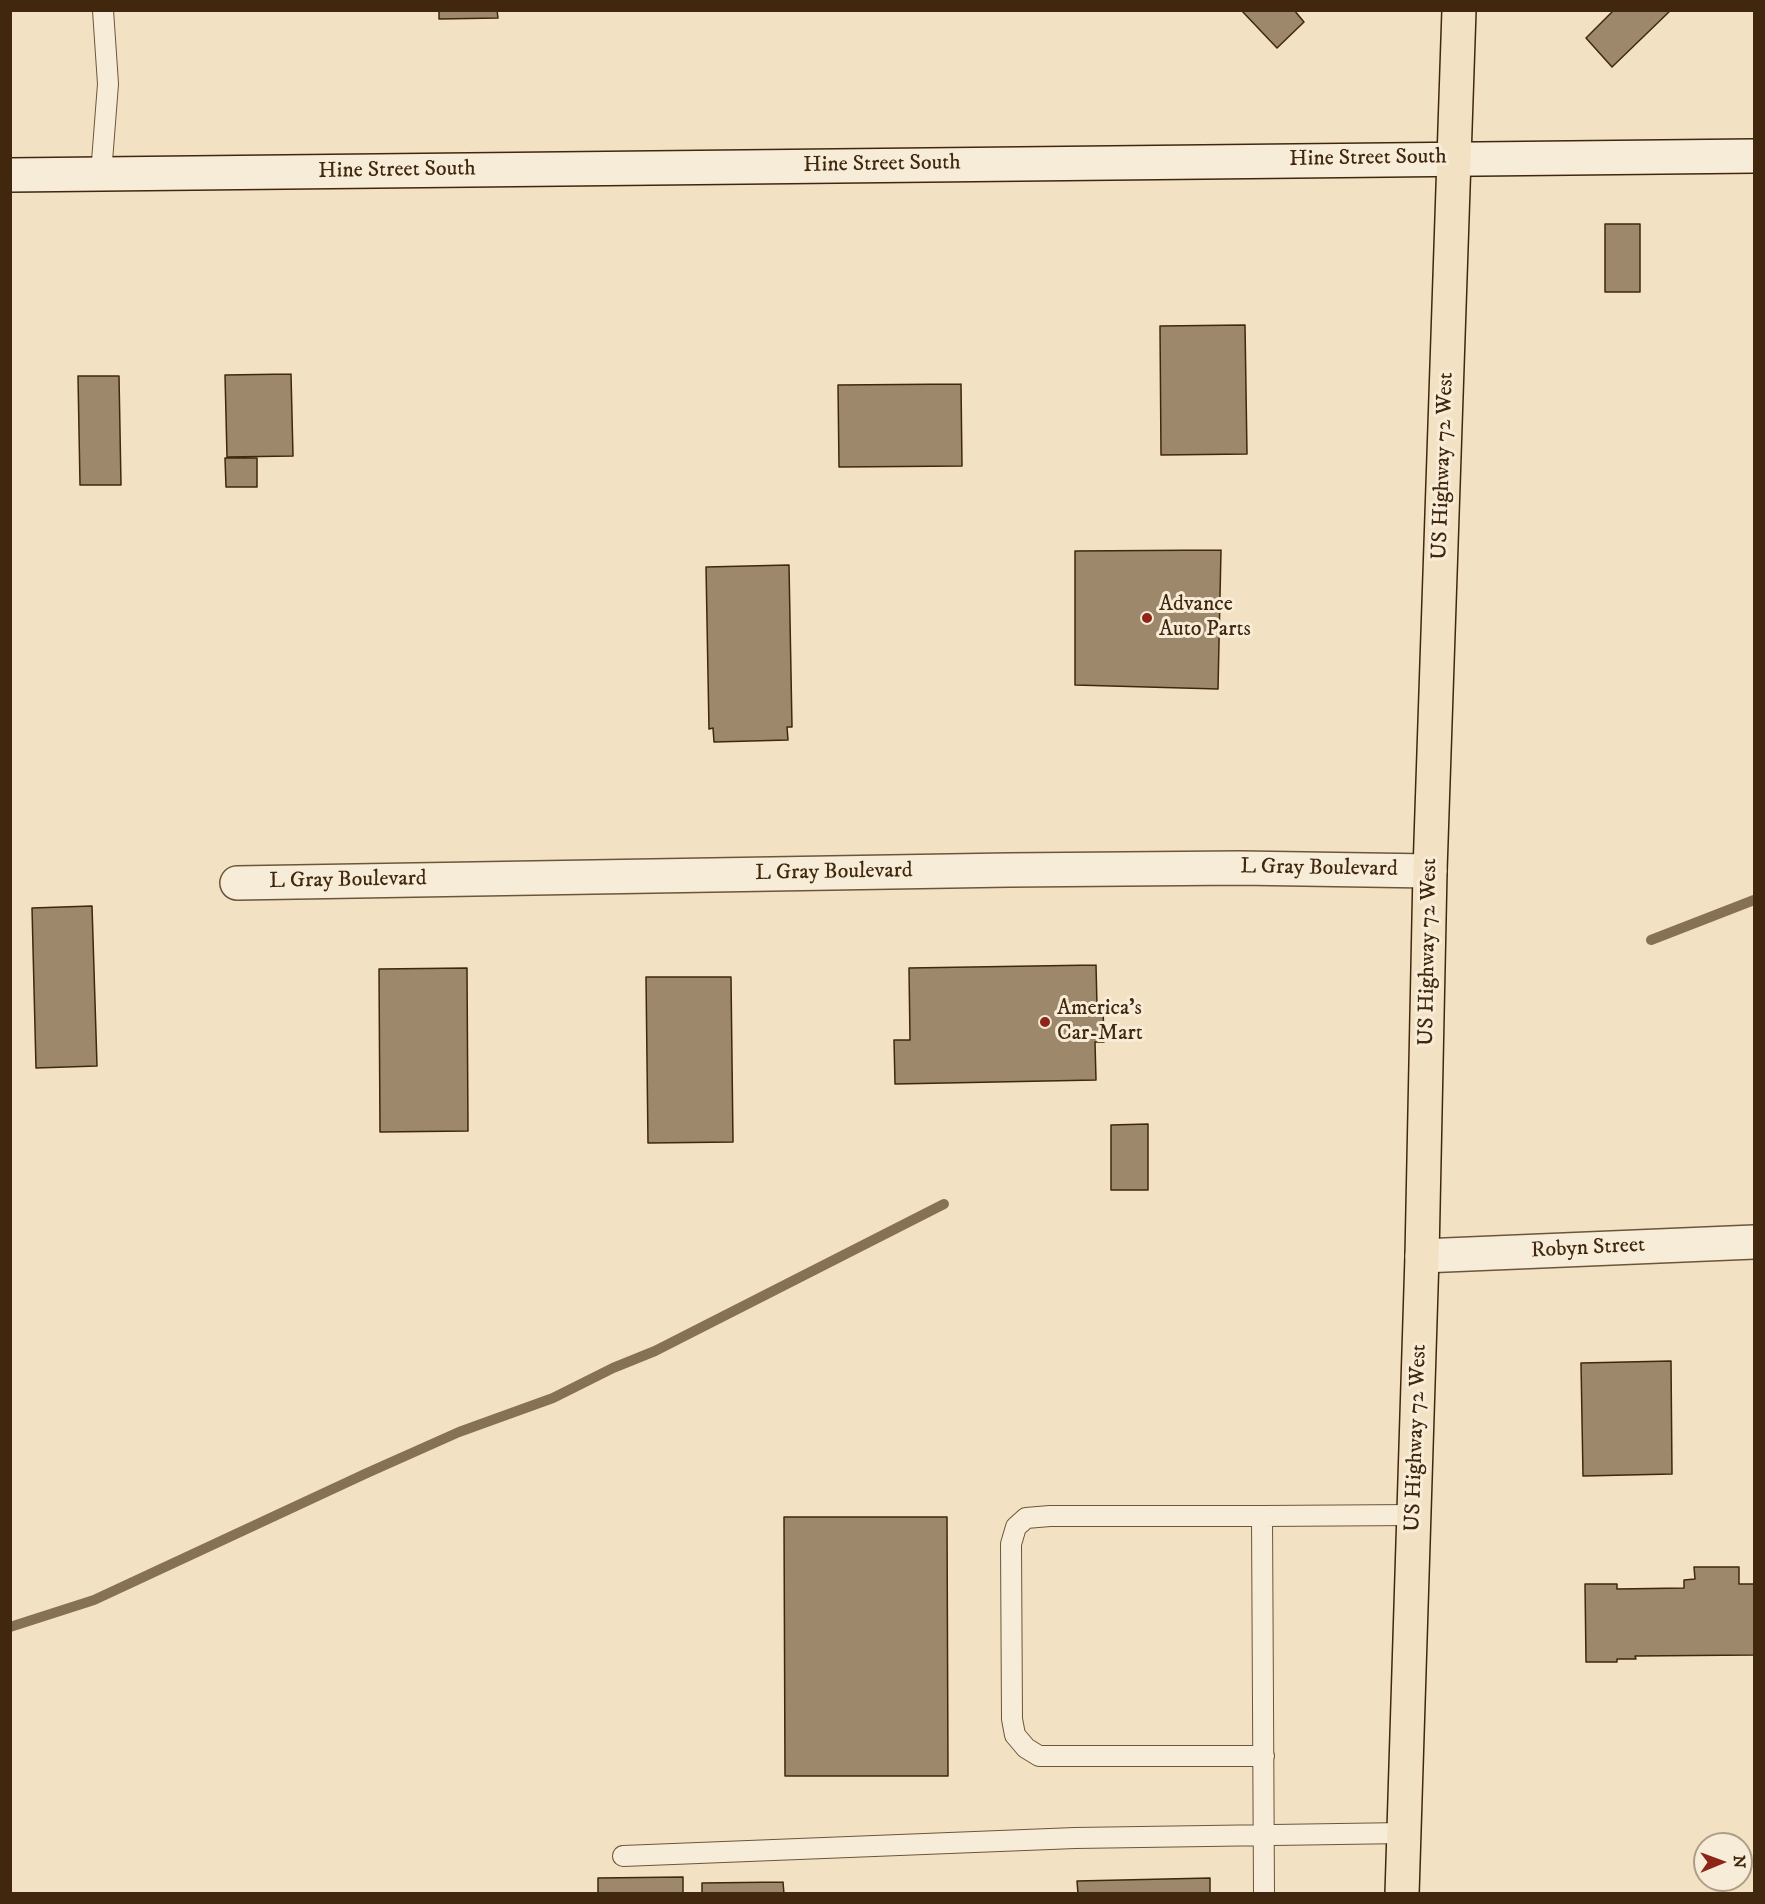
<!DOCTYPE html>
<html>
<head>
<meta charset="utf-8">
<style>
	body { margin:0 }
	#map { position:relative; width:1765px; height:1904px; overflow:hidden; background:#f2e1c2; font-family:"IM FELL DW Pica",serif }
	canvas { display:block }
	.frame { position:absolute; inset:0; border:12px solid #40270d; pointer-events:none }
	.north { position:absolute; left:1693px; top:1832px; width:60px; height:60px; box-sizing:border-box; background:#f7ecd7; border:2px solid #ae9d86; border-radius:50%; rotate:89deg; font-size:16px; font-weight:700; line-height:24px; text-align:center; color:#40270d }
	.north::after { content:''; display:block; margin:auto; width:21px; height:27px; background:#8f2418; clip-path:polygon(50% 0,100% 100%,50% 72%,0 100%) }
</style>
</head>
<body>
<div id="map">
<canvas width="1765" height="1904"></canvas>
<div class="frame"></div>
<div class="north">N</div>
</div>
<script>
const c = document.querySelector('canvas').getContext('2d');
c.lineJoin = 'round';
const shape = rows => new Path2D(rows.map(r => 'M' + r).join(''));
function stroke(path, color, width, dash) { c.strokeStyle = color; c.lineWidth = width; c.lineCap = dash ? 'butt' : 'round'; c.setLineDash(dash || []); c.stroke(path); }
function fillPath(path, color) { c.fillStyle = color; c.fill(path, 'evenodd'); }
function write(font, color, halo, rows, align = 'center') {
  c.font = font + ' "IM FELL DW Pica",serif'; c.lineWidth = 6; c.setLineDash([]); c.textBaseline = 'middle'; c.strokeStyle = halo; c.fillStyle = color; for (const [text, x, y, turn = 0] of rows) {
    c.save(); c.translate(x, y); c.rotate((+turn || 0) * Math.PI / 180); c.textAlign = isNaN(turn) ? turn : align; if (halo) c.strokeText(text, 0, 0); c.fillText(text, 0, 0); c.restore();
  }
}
stroke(shape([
	[1651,940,1754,900],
	[10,1627,94,1600,367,1473,459,1432,553,1398,613,1368,655,1351,944,1204]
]), '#867154', 10);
const building = shape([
	[439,10,497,10,498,18,439,19,439,10],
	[1241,10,1294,10,1304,22,1277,48,1241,10],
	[1614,10,1671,10,1612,67,1586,38,1614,10],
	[1605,224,1640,224,1640,292,1605,292,1605,224],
	[1245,325,1247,454,1161,455,1160,326,1245,325],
	[291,374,293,456,227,457,225,375,291,374],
	[78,376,119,376,121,485,80,485,78,376],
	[961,384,962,466,839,467,838,385,961,384],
	[225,458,257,458,257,487,226,487,225,458],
	[1221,550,1218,689,1075,685,1075,551,1221,550],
	[789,565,792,727,787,727,788,740,714,742,713,728,709,729,706,567,789,565],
	[92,906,97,1066,36,1068,32,908,92,906],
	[1096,965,1097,1006,1103,1006,1104,1042,1095,1042,1096,1080,895,1084,894,1040,910,1040,909,968,1096,965],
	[467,968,468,1131,380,1132,379,969,467,968],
	[646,977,731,977,733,1142,648,1143,646,977],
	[1148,1124,1148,1190,1111,1190,1111,1125,1148,1124],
	[1671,1361,1672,1474,1583,1476,1581,1363,1671,1361],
	[784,1517,947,1517,948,1776,785,1776,784,1517],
	[1694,1567,1739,1567,1739,1584,1754,1584,1754,1655,1635,1656,1636,1659,1617,1659,1617,1662,1586,1662,1585,1584,1617,1584,1617,1589,1684,1588,1684,1580,1695,1579,1694,1567],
	[683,1877,683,1894,598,1894,598,1878,683,1877],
	[1210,1878,1210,1894,1078,1894,1077,1881,1210,1878],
	[783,1882,784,1894,702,1894,702,1883,783,1882]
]);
fillPath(building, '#9d886b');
stroke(building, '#40270d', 1.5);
const lane = shape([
	[101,174,108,84,103,10],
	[1262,1516,1050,1516,1026,1518,1016,1527,1011,1544,1012,1719,1015,1735,1026,1748,1039,1756,1264,1756],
	[623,1856,1075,1838,1405,1833],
	[1264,1894,1262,1516,1414,1515]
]);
const street = shape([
	[237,883,1009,870,1240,868,1430,871],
	[1422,1256,1754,1242]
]);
const secondary = shape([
	[10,175,1754,156]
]);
const highway = shape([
	[1402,1894,1422,1256,1430,871,1459,10]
]);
stroke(lane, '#6c563a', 22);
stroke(street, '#6c563a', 36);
stroke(secondary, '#40270d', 36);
stroke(highway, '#40270d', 36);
stroke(lane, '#f7ecd7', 20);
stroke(street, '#f7ecd7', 33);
stroke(secondary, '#f7ecd7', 33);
stroke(highway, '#f2e1c2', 33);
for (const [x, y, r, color] of [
	[1147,618,6,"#8f2418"],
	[1045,1022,6,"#8f2418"]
]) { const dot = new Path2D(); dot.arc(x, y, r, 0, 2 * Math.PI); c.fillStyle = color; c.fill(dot); stroke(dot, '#f7ecd7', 2); }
write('22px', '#40270d', '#f7ecd7', [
	["Hine Street South",1368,159,-1],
	["Hine Street South",882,165,-1],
	["Hine Street South",397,171,-1],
	["US Highway 72 West",1444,466,-88],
	["L Gray Boulevard",1319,869,1],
	["L Gray Boulevard",834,873,-1],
	["L Gray Boulevard",348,881,-1],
	["US Highway 72 West",1429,952,-89],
	["Robyn Street",1588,1249,-3],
	["US Highway 72 West",1417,1438,-88]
]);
write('22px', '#40270d', '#f7ecd7', [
	["Advance",1159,605],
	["Auto Parts",1159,630],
	["America's",1057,1009],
	["Car-Mart",1057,1034]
], 'left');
</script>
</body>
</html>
